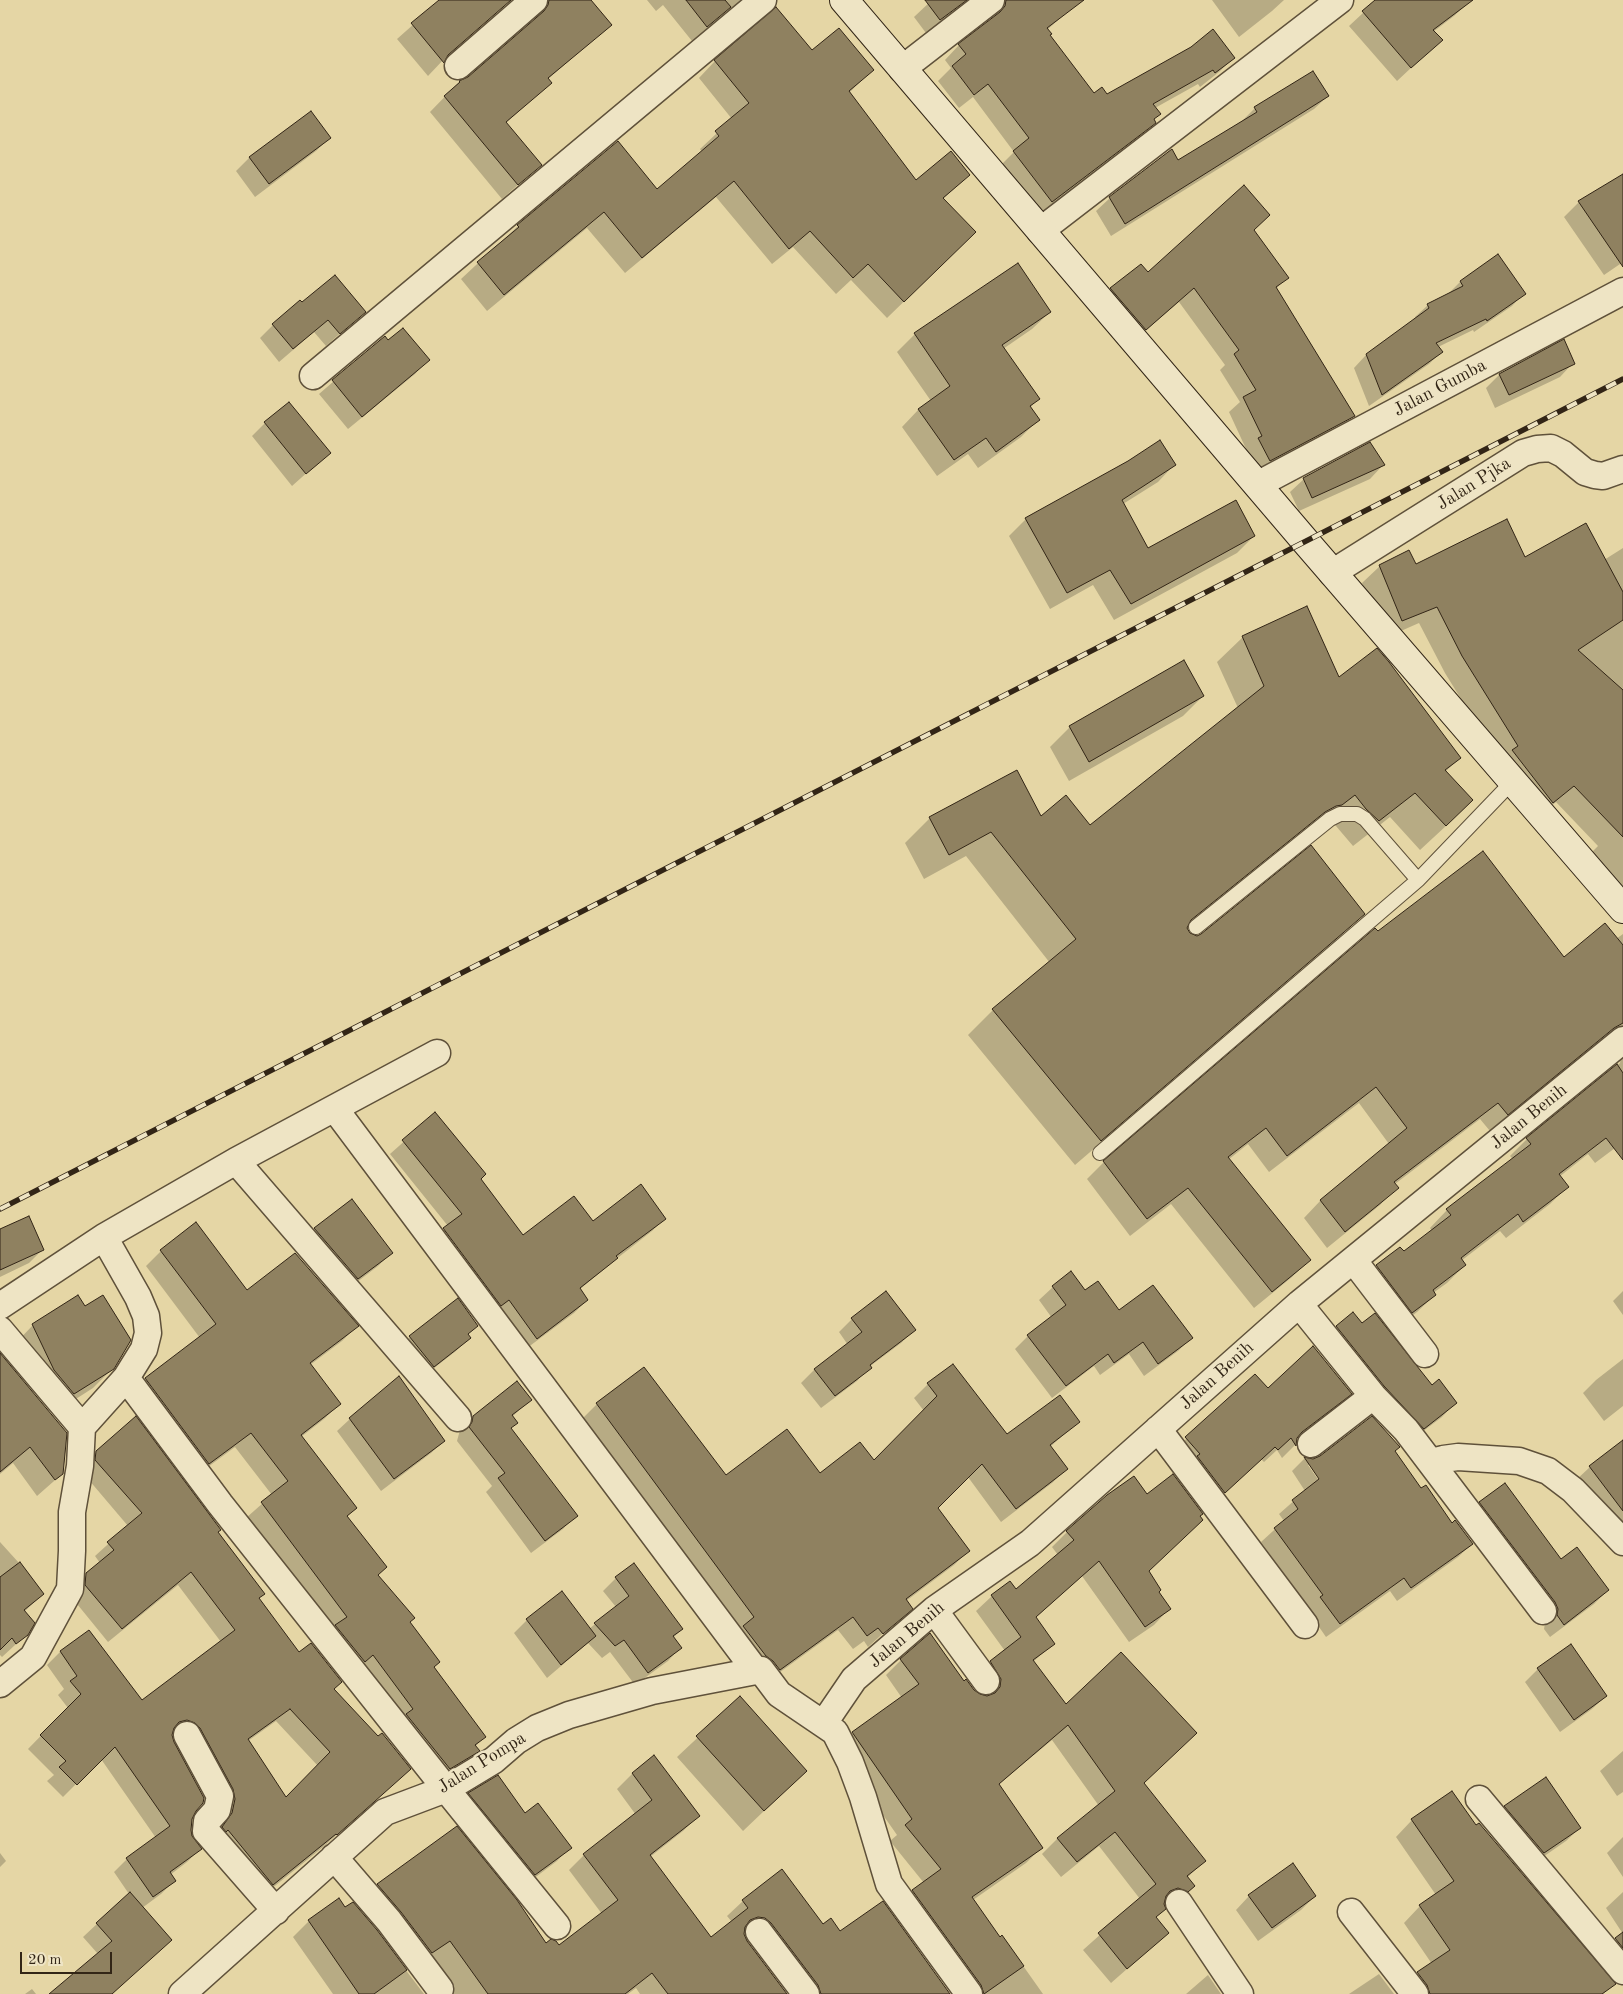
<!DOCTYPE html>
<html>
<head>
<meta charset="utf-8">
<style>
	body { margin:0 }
	#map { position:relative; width:1623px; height:1994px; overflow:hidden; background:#e5d6a5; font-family:"Old Standard TT",serif }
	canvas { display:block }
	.scale { position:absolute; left:20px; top:1952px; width:92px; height:22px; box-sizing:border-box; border:2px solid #322516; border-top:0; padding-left:6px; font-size:15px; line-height:18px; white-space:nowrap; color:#322516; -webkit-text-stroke:4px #eee4c4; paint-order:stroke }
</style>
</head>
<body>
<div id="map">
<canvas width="1623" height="1994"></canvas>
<div class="scale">20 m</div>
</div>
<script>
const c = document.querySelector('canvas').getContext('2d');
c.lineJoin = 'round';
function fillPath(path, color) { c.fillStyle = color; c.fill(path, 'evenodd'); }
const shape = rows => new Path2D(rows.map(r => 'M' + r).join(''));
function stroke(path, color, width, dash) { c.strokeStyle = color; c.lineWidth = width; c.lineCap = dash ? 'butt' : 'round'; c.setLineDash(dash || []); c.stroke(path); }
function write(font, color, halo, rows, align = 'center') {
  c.font = font + ' "Old Standard TT",serif'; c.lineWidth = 5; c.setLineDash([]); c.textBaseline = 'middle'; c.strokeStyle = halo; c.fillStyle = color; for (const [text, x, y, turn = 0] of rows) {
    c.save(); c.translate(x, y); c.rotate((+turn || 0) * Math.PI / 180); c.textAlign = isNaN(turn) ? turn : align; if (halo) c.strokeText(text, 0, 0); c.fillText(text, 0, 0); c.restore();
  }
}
fillPath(shape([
	[441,0,514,0,508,3,445,58,428,76,397,39],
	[523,0,590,0,610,25,547,80,550,83,505,124,540,165,502,199,430,112,459,82,468,78,534,20,534,12],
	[647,0,742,0,692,41,663,5,656,11],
	[932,0,970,0,926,33,914,17],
	[1002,0,1073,0,1076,4,1047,30,1049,35,1094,95,1107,96,1233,58,1219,72,1200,87,1198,84,1155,108,1153,120,1154,123,1140,137,1037,216,999,167,1014,152,973,97,959,108,938,81,951,68,945,60,959,45,991,21,991,12],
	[1212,0,1284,0,1272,11,1239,37],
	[1377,0,1466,0,1468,3,1454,16,1433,32,1441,40,1397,81,1349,26],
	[812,52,872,70,849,93,916,182,969,175,943,199,958,249,887,318,851,280,836,294,793,247,772,264,716,197,625,273,587,228,487,311,461,279,518,226,657,190,702,152,700,149,732,119,699,78,715,61],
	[1328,96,1314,109,1111,236,1096,211,1110,198,1178,162,1241,122,1255,108],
	[310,112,329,138,316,151,255,197,236,171,249,158],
	[1623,175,1623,262,1604,275,1564,217,1579,202],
	[1253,230,1287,277,1276,289,1353,416,1338,431,1255,475,1244,454,1247,451,1229,412,1240,402,1220,370,1225,365,1179,302,1130,344,1096,304,1111,289],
	[1498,256,1524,293,1512,306,1474,332,1473,330,1438,347,1441,352,1429,364,1369,406,1354,368,1366,355,1416,319,1415,317,1428,305,1448,294,1460,282],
	[1018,265,1050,312,1032,329,1003,349,1038,399,1030,408,1038,420,1021,437,978,468,968,454,937,476,902,427,919,409,931,401,897,352,915,334],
	[364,312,326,346,314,332,279,362,260,338,273,325],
	[385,337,388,342,428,360,415,374,348,429,319,394],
	[1563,341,1573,363,1560,377,1495,408,1486,388,1499,375],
	[265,423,329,453,292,486,252,436],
	[1174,465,1158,482,1123,504,1148,550,1254,536,1237,553,1114,620,1093,585,1050,609,1009,536,1026,519],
	[1383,465,1370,479,1299,511,1290,492,1304,479],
	[1623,548,1623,893,1588,856,1598,846,1556,802,1535,819,1445,673,1419,623,1385,638,1362,583,1380,566,1416,566,1525,558,1604,560],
	[1306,608,1339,679,1460,758,1445,772,1447,825,1420,850,1390,817,1353,846,1330,819,1298,837,1187,927,1188,933,1193,937,1363,914,1338,939,1075,1165,968,1035,993,1010,1050,963,966,856,924,879,905,843,930,818,1040,818,1090,827,1238,708,1217,662,1243,637],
	[1203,696,1183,716,1069,781,1050,747,1070,727],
	[1377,933,1564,959,1616,939,1623,934,1623,1142,1595,1163,1588,1154,1559,1177,1567,1187,1550,1204,1506,1238,1500,1231,1461,1261,1465,1265,1447,1283,1433,1293,1435,1295,1417,1312,1395,1329,1360,1284,1377,1266,1403,1253,1432,1231,1430,1228,1447,1210,1513,1159,1510,1156,1527,1139,1620,1063,1621,1056,1603,1042,1595,1045,1490,1131,1480,1119,1395,1184,1397,1187,1380,1205,1327,1248,1304,1218,1321,1200,1389,1144,1359,1103,1269,1172,1248,1144,1228,1160,1309,1260,1292,1277,1254,1308,1171,1204,1130,1236,1087,1179,1104,1162],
	[435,1114,479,1179,523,1237,593,1223,665,1218,652,1231,615,1260,579,1290,587,1300,574,1313,523,1351,431,1242,448,1226,390,1154],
	[351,1200,391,1253,378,1266,344,1292,301,1242,314,1229],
	[0,1230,43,1249,29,1263,0,1277],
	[161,1251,247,1292,357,1326,342,1341,310,1365,339,1404,324,1419,301,1437,355,1508,347,1517,377,1576,409,1622,433,1668,484,1737,475,1747,478,1751,463,1766,434,1784,246,1518,272,1495,235,1447,193,1478,131,1394,146,1379,200,1338,146,1266],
	[1053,1287,1085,1292,1119,1312,1191,1338,1178,1351,1144,1376,1129,1354,1100,1375,1094,1366,1052,1398,1015,1349,1028,1336,1052,1318,1039,1300],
	[1623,1291,1623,1315,1613,1301],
	[84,1308,113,1368,93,1388,54,1413,14,1345,33,1325],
	[852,1319,914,1330,901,1343,869,1367,857,1381,821,1408,801,1383,815,1369,848,1345,839,1332],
	[1361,1325,1431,1387,1455,1403,1442,1417,1410,1441,1323,1340,1336,1327],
	[477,1326,467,1335,469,1338,456,1351,420,1379,397,1350,410,1337],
	[0,1355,62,1474,37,1496,13,1463,0,1474],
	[1623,1359,1623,1406,1604,1421,1583,1393,1596,1380],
	[1255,1376,1268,1390,1350,1393,1337,1407,1296,1438,1295,1445,1282,1458,1277,1450,1264,1462,1261,1459,1211,1506,1172,1452],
	[928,1384,1006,1436,1078,1422,1050,1447,1067,1469,1052,1483,1001,1522,968,1477,936,1508,968,1551,954,1565,906,1601,911,1608,868,1647,864,1641,853,1649,838,1630,765,1683,740,1630,583,1418,597,1404,726,1477,820,1474,873,1462,924,1411,914,1398],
	[530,1400,512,1417,510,1428,576,1515,563,1529,531,1553,486,1492,492,1486,457,1441,460,1430,474,1417],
	[350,1419,444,1441,431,1453,381,1491,337,1431],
	[1623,1442,1623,1556,1619,1546,1575,1481,1590,1467],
	[1394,1451,1421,1490,1451,1525,1472,1544,1458,1557,1397,1601,1390,1591,1326,1637,1308,1611,1310,1609,1261,1542,1284,1521,1279,1514,1305,1491,1292,1471,1305,1458,1313,1460],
	[1308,1465,1311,1465,1324,1483,1322,1485],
	[97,1452,217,1533,263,1594,258,1599,299,1653,332,1690,396,1782,323,1847,260,1898,219,1828,181,1735,171,1733,195,1810,191,1819,191,1836,200,1849,187,1862,170,1875,174,1881,161,1894,142,1908,170,1940,51,1994,98,1954,83,1937,129,1894,114,1872,127,1859,156,1838,101,1759,63,1797,47,1781,54,1775,28,1749,68,1708,58,1695,64,1689,47,1665,60,1652,89,1631,142,1701,221,1642,178,1585,108,1642,73,1599,73,1588,100,1563,95,1556,128,1526,83,1473,83,1466],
	[276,1721,318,1766,286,1799,248,1741],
	[1480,1503,1561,1561,1608,1590,1594,1604,1550,1637,1544,1629,1545,1623,1467,1516],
	[1067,1532,1147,1572,1169,1609,1154,1625,1129,1642,1082,1576,1035,1618,1053,1644,1033,1662,1066,1705,1143,1784,1204,1861,1187,1878,1193,1886,1171,1907,1163,1904,1164,1909,1155,1918,1168,1933,1111,1983,1083,1950,1140,1899,1099,1846,1061,1877,1042,1854,1058,1838,1099,1806,1052,1740,998,1785,1041,1848,1026,1863,973,1900,999,1938,1002,1936,1043,1994,961,1994,897,1906,912,1891,924,1883,890,1841,897,1835,837,1749,853,1733,902,1698,886,1675,901,1660,964,1683,973,1691,986,1697,975,1678,1005,1651,976,1611,992,1596,1015,1591,1058,1555,1052,1547],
	[0,1542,19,1563,43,1594,24,1612,27,1634,2,1657,0,1655],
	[616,1578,682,1629,673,1638,680,1648,668,1661,635,1685,610,1652,602,1658,588,1643,547,1678,514,1633,527,1620,589,1629,616,1607,603,1591],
	[1538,1669,1606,1696,1592,1709,1560,1732,1525,1682],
	[740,1698,806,1771,743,1831,677,1757],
	[1623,1751,1623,1792,1617,1796,1600,1771],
	[654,1757,699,1815,683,1831,650,1857,711,1939,732,1922,727,1916,743,1901,840,1933,949,1994,797,1994,749,1934,742,1933,746,1941,786,1994,640,1994,636,1988,628,1994,435,1994,362,1901,378,1885,457,1828,546,1944,559,1947,602,1914,569,1870,584,1855,636,1815,617,1789,632,1774],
	[469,1794,570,1847,557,1861,521,1888,456,1807],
	[1505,1807,1580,1828,1566,1841,1530,1866,1492,1820],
	[1412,1820,1476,1827,1614,1984,1603,1994,1404,1994,1401,1989,1418,1973,1432,1964,1404,1923,1420,1906,1436,1895,1396,1837],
	[1623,1837,1623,1877,1607,1853],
	[0,1853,6,1861,0,1867],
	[1623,1892,1623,1994,1623,1985,1619,1978,1600,1954,1623,1934,1606,1908],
	[1249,1896,1315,1896,1301,1910,1258,1941,1236,1910],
	[345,1909,376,1931,424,1994,333,1994,293,1937,309,1921],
	[1379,1974,1394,1994,1349,1994],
	[1208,1975,1221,1994,1186,1994],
	[32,1989,36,1994,25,1994]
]), '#0003');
const building = shape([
	[439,0,511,0,448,55,444,63,411,23,439,0],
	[549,0,591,0,612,25,548,78,552,83,506,122,542,165,518,185,444,96,460,82,459,81,468,77,544,11,548,5,549,0],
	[686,0,725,0,731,7,707,27,686,0],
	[925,0,967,0,940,20,925,0],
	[1006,0,1084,0,1047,28,1052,34,1050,35,1094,93,1102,87,1107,94,1191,47,1213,29,1235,58,1215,73,1213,70,1153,104,1161,114,1154,119,1156,123,1052,202,1013,151,1029,138,988,84,974,95,952,66,966,54,958,44,1000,12,1005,6,1006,0],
	[1375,0,1473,0,1433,30,1443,40,1411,68,1362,11,1375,0],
	[776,7,812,50,839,28,874,70,849,91,916,180,951,151,970,175,943,198,976,232,904,302,868,264,853,278,810,231,789,249,734,181,642,258,604,212,504,295,477,262,519,227,517,225,618,141,657,189,719,136,715,131,749,103,714,60,776,7],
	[1313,71,1329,96,1125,224,1109,197,1172,149,1178,160,1257,112,1254,107,1313,71],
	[311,111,331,138,269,184,249,157,311,111],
	[1623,174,1623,267,1578,201,1623,174],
	[1244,185,1270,215,1254,230,1289,278,1276,287,1355,416,1270,461,1258,438,1262,436,1243,397,1256,390,1234,354,1239,350,1194,288,1146,330,1110,288,1141,264,1148,272,1244,185],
	[1498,254,1526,294,1487,321,1486,319,1436,343,1443,352,1382,395,1366,354,1429,308,1427,304,1463,286,1460,281,1498,254],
	[1018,263,1051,312,1002,345,1040,399,1030,406,1040,420,996,452,986,438,954,460,918,409,950,386,914,333,1018,263],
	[335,275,366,312,340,334,328,320,293,349,272,324,300,300,302,302,335,275],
	[403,328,430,360,362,417,332,380,385,336,388,340,403,328],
	[1564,339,1575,364,1509,395,1499,374,1564,339],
	[289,402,331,453,306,474,264,422,289,402],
	[1160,440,1176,465,1122,500,1148,548,1236,500,1255,536,1131,604,1110,570,1067,593,1025,518,1128,461,1160,440],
	[1370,442,1385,465,1312,498,1303,478,1370,442],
	[1507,519,1525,557,1586,523,1623,592,1623,620,1578,650,1623,690,1623,837,1574,786,1553,803,1512,750,1518,746,1462,656,1437,607,1402,621,1379,565,1409,550,1416,564,1507,519],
	[1307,606,1339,677,1377,648,1389,662,1461,758,1445,770,1473,800,1446,826,1415,793,1379,821,1366,809,1355,795,1342,805,1336,806,1325,812,1191,920,1187,928,1190,933,1197,936,1201,934,1311,845,1365,914,1101,1141,992,1009,1076,939,991,832,949,855,929,817,1017,770,1041,816,1066,795,1090,825,1264,686,1242,636,1307,606],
	[1184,660,1204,696,1089,762,1069,726,1184,660],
	[1483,851,1564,957,1605,923,1623,945,1623,1023,1614,1028,1508,1115,1498,1103,1394,1182,1399,1188,1345,1232,1320,1200,1407,1128,1376,1087,1287,1156,1266,1128,1228,1157,1311,1260,1272,1292,1188,1188,1147,1219,1103,1161,1375,928,1378,931,1483,851],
	[1617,1064,1623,1073,1623,1160,1606,1138,1559,1174,1569,1187,1523,1222,1518,1214,1461,1258,1466,1265,1433,1290,1436,1295,1412,1313,1376,1265,1400,1247,1404,1251,1451,1215,1446,1209,1531,1144,1526,1138,1617,1064],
	[435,1112,486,1174,481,1179,523,1235,574,1196,593,1221,641,1184,666,1219,616,1256,618,1258,580,1288,588,1300,537,1339,509,1300,501,1306,443,1228,462,1214,402,1140,435,1112],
	[352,1199,393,1253,358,1279,314,1228,352,1199],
	[29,1216,44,1250,0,1270,0,1229,29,1216],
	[196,1222,247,1290,295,1253,359,1326,310,1363,341,1404,301,1435,357,1508,347,1516,387,1567,378,1575,415,1618,410,1622,440,1662,434,1667,486,1737,475,1745,480,1751,450,1769,406,1714,413,1709,373,1655,365,1662,335,1625,347,1617,261,1502,288,1481,251,1433,209,1464,145,1378,216,1324,160,1250,196,1222],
	[1071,1271,1085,1290,1098,1281,1119,1310,1153,1285,1193,1338,1158,1364,1143,1342,1114,1363,1108,1354,1066,1386,1027,1335,1066,1305,1052,1286,1071,1271],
	[886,1291,916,1330,870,1365,872,1368,835,1396,814,1369,862,1332,851,1318,886,1291],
	[78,1295,85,1306,103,1295,131,1340,114,1369,74,1394,54,1370,32,1324,78,1295],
	[458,1298,478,1326,468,1334,471,1338,434,1367,409,1336,458,1298],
	[1353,1312,1362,1323,1375,1313,1432,1385,1439,1379,1457,1403,1424,1429,1384,1386,1336,1326,1353,1312],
	[1313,1346,1352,1394,1302,1432,1297,1438,1296,1446,1291,1438,1278,1450,1275,1447,1225,1493,1197,1456,1200,1454,1185,1437,1255,1374,1268,1388,1313,1346],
	[0,1353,67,1433,63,1474,55,1480,30,1447,0,1472,0,1353],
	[953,1364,1007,1434,1060,1395,1080,1422,1050,1445,1068,1469,1016,1509,982,1464,938,1508,970,1551,906,1599,913,1609,883,1634,878,1628,867,1636,853,1617,780,1670,773,1661,766,1656,743,1626,754,1617,596,1403,644,1367,726,1475,787,1429,820,1473,860,1442,874,1460,937,1396,927,1383,953,1364],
	[399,1376,445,1441,394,1479,349,1418,399,1376],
	[517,1381,532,1400,512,1415,518,1423,511,1428,578,1516,545,1541,498,1478,505,1473,469,1427,472,1422,473,1416,517,1381],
	[136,1416,221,1530,218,1532,265,1594,259,1598,299,1652,311,1643,342,1682,334,1689,378,1736,382,1733,411,1769,337,1835,336,1834,273,1885,228,1830,226,1832,222,1827,232,1813,235,1799,233,1789,200,1728,195,1723,187,1720,179,1722,174,1728,172,1735,174,1742,204,1798,203,1803,196,1811,192,1819,191,1830,192,1836,202,1849,170,1872,176,1881,153,1897,126,1858,170,1826,115,1747,77,1785,59,1767,66,1761,40,1735,81,1694,70,1681,77,1676,60,1651,89,1630,142,1700,235,1630,191,1572,122,1629,85,1585,86,1573,114,1550,107,1542,142,1513,95,1460,96,1451,136,1416],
	[290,1709,330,1752,286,1797,248,1739,290,1709],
	[1372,1416,1400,1447,1395,1451,1421,1488,1426,1485,1452,1523,1455,1520,1473,1544,1411,1588,1404,1578,1340,1624,1320,1597,1323,1595,1274,1528,1298,1509,1292,1500,1319,1479,1304,1457,1313,1459,1320,1456,1372,1416],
	[1623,1440,1623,1511,1589,1466,1623,1440],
	[1173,1474,1203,1514,1200,1516,1203,1520,1149,1571,1161,1590,1159,1592,1171,1609,1145,1627,1099,1561,1036,1617,1055,1644,1033,1660,1066,1704,1121,1652,1197,1733,1144,1783,1206,1861,1187,1876,1195,1886,1188,1892,1178,1888,1170,1891,1166,1896,1164,1904,1166,1909,1156,1917,1169,1933,1127,1969,1098,1933,1156,1884,1115,1832,1077,1862,1057,1838,1115,1791,1068,1725,999,1784,1043,1848,972,1897,1000,1937,1002,1935,1024,1966,984,1994,981,1985,912,1890,941,1869,905,1825,912,1819,852,1732,919,1684,900,1659,930,1633,964,1681,966,1679,974,1690,980,1694,987,1696,995,1693,1000,1687,1001,1679,990,1661,1021,1637,991,1595,1010,1581,1016,1589,1074,1540,1066,1531,1107,1495,1134,1476,1147,1494,1173,1474],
	[1505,1483,1561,1559,1577,1547,1609,1590,1564,1625,1557,1615,1558,1609,1555,1602,1479,1502,1505,1483],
	[20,1562,44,1594,24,1610,35,1623,28,1635,16,1644,12,1638,0,1650,0,1577,20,1562],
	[634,1563,683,1629,673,1636,682,1648,648,1673,624,1640,615,1646,594,1623,629,1596,615,1577,634,1563],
	[562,1591,596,1636,561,1665,526,1619,562,1591],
	[1571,1644,1607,1696,1574,1720,1537,1668,1571,1644],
	[740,1696,807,1771,764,1811,696,1736,740,1696],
	[654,1755,700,1816,650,1855,711,1937,748,1908,742,1900,782,1869,823,1924,831,1918,840,1931,883,1901,950,1994,821,1994,818,1985,771,1923,765,1918,758,1917,750,1920,745,1927,744,1934,747,1941,787,1994,668,1994,652,1973,625,1994,488,1994,450,1941,432,1953,401,1912,377,1884,457,1826,517,1900,546,1943,551,1939,556,1941,559,1945,618,1900,583,1854,652,1800,632,1773,654,1755],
	[498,1775,525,1813,538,1803,572,1848,535,1875,468,1793,498,1775],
	[1546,1777,1581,1828,1544,1853,1504,1806,1546,1777],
	[1452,1791,1476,1825,1479,1823,1616,1984,1602,1994,1430,1994,1427,1985,1417,1972,1450,1950,1419,1905,1454,1881,1411,1819,1452,1791],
	[1293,1863,1316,1896,1272,1928,1248,1895,1293,1863],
	[130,1892,172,1940,112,1994,49,1994,112,1941,96,1923,130,1892],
	[339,1898,345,1907,353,1902,377,1930,407,1970,374,1994,359,1994,308,1920,339,1898],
	[1623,1932,1623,1948,1615,1938,1623,1932]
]);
fillPath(building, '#8f8160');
stroke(building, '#322516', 1);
const lane = shape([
	[1196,927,1330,819,1340,814,1357,814,1365,819,1418,880],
	[1100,1153,1418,880,1513,781]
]);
const street = shape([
	[458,66,534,0],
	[902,69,991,0],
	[1040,231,1340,0],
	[313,376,763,0],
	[1257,485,1623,291],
	[1332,573,1523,453,1537,449,1551,448,1563,454,1585,472,1595,475,1603,476,1623,469],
	[335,1109,755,1670],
	[236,1161,458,1418],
	[104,1237,138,1297,146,1316,148,1333,144,1349,126,1378],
	[1354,1261,1425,1354],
	[1299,1304,1373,1396,1406,1430,1543,1611],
	[0,1306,104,1237,236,1161,437,1053],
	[0,1330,82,1427],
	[1158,1429,1305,1625],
	[1311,1444,1373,1396],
	[1431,1462,1443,1459,1458,1457,1519,1461,1548,1471,1573,1490,1623,1542],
	[934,1610,986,1681],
	[0,1684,33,1657,70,1589,72,1551,72,1512,80,1466,82,1427,126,1378,220,1504,446,1789,557,1926],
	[824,1723,854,1679,934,1610,1030,1543,1299,1304,1623,1040],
	[187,1735,220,1796,217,1810,207,1821,206,1831,276,1911],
	[1479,1799,1623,1971],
	[334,1857,389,1921,440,1989],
	[1179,1903,1240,1994],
	[1351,1912,1415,1994],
	[759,1932,806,1994],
	[182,1994,385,1812,446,1789,494,1760,516,1741,537,1728,569,1715,652,1691,761,1670,779,1694,835,1732,850,1762,863,1797,889,1884,969,1994]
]);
const secondary = shape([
	[844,0,1306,542,1623,909]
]);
stroke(lane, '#5f513a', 16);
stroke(street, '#5f513a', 29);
stroke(secondary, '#322516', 30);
stroke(lane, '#eee4c4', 14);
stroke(street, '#eee4c4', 26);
stroke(secondary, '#eee4c4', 28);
const rail = shape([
	[0,1209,1623,379]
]);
stroke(rail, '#322516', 5.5);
stroke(rail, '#eee4c4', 4, [11]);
write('18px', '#322516', '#eee4c4', [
	["Jalan Gumba",1440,388,-28],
	["Jalan Pjka",1474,484,-32],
	["Jalan Benih",1529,1117,-39],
	["Jalan Benih",1217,1376,-42],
	["Jalan Benih",907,1635,-40],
	["Jalan Pompa",482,1763,-32]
]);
</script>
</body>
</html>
